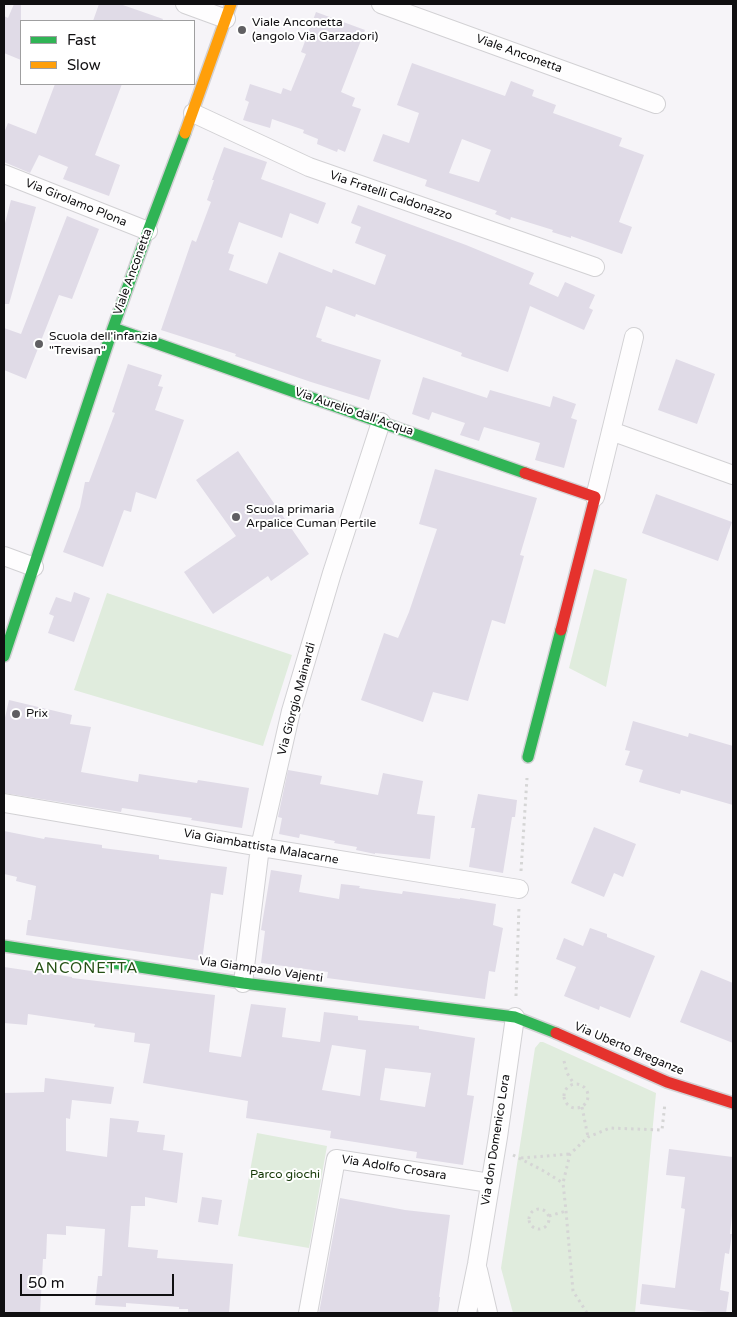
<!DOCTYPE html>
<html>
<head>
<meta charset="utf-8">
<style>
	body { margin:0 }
	#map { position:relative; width:737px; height:1317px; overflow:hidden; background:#f6f4f8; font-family:"Varela Round",sans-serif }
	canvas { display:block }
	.frame { position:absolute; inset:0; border:5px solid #100f11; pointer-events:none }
	.legend { position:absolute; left:20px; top:20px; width:175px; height:65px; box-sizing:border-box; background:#fff; border:1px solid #9f9fa0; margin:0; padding:6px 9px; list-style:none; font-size:15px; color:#100f11 }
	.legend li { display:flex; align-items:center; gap:10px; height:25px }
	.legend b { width:25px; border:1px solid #9f9fa0 }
	.scale { position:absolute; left:20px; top:1274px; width:154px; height:22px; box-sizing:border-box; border:2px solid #100f11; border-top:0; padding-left:6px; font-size:15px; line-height:18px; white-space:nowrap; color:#100f11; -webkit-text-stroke:4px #fff; paint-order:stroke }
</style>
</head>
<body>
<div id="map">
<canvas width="737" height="1317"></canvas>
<div class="frame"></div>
<ul class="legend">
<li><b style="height:6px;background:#30b455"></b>Fast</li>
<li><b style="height:6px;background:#ff9f0a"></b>Slow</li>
</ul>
<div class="scale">50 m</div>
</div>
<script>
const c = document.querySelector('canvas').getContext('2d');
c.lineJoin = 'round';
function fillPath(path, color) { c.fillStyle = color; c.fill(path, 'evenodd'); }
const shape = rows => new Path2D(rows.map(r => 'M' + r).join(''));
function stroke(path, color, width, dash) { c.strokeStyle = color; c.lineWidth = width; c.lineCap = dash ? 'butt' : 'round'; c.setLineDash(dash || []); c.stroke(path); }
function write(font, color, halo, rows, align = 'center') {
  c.font = font + ' "Varela Round",sans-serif'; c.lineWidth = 4; c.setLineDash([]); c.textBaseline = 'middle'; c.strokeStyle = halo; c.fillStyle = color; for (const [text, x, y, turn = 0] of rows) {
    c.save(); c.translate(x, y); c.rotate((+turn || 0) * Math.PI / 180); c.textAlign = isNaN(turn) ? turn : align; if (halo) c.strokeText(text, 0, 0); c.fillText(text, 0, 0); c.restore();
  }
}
fillPath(shape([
	[594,569,627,579,606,687,569,668],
	[107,593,292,655,263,746,74,690],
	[540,1042,543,1042,656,1093,635,1313,513,1313,501,1268,535,1048],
	[257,1133,327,1146,309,1248,238,1236]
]), '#e0ecdd');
fillPath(shape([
	[14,4,21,4,21,60,4,53,4,16,8,18],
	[99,4,120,4,163,19,162,21,93,21],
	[316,12,365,30,341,92,355,98,352,106,361,109,345,152,338,149,337,152,317,144,318,139,303,133,304,130,272,119,270,128,243,120,249,102,245,100,250,84,281,94,283,88,291,91,306,54,301,52],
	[412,63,505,96,511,81,534,90,532,96,556,105,553,113,622,138,619,146,644,155,619,222,632,227,622,254,571,236,571,238,552,232,553,230,511,217,510,220,495,214,497,211,425,186,427,180,373,161,383,134,409,143,419,113,397,105],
	[462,139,491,150,479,182,449,173],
	[55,84,122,84,95,155,120,165,109,196,63,179,68,167,39,155,30,173,4,162,4,133,8,123,36,134],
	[224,147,267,162,261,179,326,203,318,224,290,213,282,238,239,222,228,253,234,255,229,270,267,284,279,252,332,273,333,269,375,285,386,255,355,243,361,227,351,223,358,205,466,245,534,273,529,284,558,297,565,282,595,295,589,308,593,310,584,330,530,306,508,372,461,356,462,353,356,314,355,317,326,306,316,337,322,339,321,341,381,360,369,400,311,382,235,356,236,354,161,330,192,240,196,242,211,202,207,200,214,180,212,180],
	[11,200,36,207,9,304,4,304,4,227],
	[67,216,99,229,72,299,59,295,26,379,4,370,4,328,21,334],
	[676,359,715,374,697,424,658,410],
	[128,364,162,375,158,386,163,387,155,410,184,420,156,499,136,492,131,512,124,510,103,567,63,552,80,507,85,482,89,482,115,413,112,412],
	[423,377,487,398,490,390,550,407,553,396,576,404,571,418,577,420,564,468,535,460,540,443,484,427,479,441,460,435,465,423,432,412,429,420,412,414],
	[238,451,309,554,271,581,268,576,213,614,184,572,236,536,196,480],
	[435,469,537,498,520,555,524,556,505,624,492,620,468,701,433,692,423,722,361,700,384,633,398,638,409,612,437,529,419,524],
	[656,494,732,522,718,561,642,533],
	[74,592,90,598,74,642,48,633,54,616,49,614,56,597,71,602],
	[9,700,72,715,70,724,91,727,81,772,138,782,139,774,197,783,198,780,249,788,242,828,191,820,192,818,122,808,121,812,4,793,4,722],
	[633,721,688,737,689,733,733,746,733,805,681,790,680,794,639,782,643,770,625,765,630,751,625,750],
	[288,770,322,776,320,784,378,795,383,773,423,781,417,814,435,816,430,859,375,853,375,854,356,850,357,847,334,843,335,841,300,834,299,838,279,834,282,818,278,817],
	[478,794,517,800,515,817,512,817,503,873,469,867,475,828,471,828],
	[594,827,636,844,623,877,614,873,604,897,571,883],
	[4,831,44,839,45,837,102,845,102,848,159,855,159,859,227,867,223,895,211,893,202,961,26,935,28,920,31,920,36,886,16,881,17,877,4,874],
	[271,870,302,875,299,892,339,899,341,884,360,886,359,888,402,894,403,891,460,899,460,898,496,904,493,925,503,928,495,972,489,971,485,999,327,978,328,972,261,963,265,931,261,930],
	[590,928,607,934,607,937,655,956,630,1018,600,1006,599,1010,564,996,576,967,556,959,564,938,583,946],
	[4,967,72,977,72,978,215,995,209,1052,241,1057,251,1004,286,1008,282,1037,320,1042,324,1012,358,1016,358,1020,419,1026,419,1029,475,1038,467,1095,474,1096,463,1165,416,1158,417,1152,330,1138,331,1131,246,1118,248,1101,143,1083,150,1044,134,1042,135,1033,94,1027,95,1024,28,1014,27,1025,4,1023],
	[332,1045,366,1050,360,1096,322,1090],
	[385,1068,431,1073,425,1107,380,1100],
	[701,970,733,983,733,1043,680,1022],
	[45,1078,114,1087,111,1104,72,1100,70,1119,66,1118,66,1151,107,1157,110,1118,139,1121,137,1132,165,1135,163,1150,183,1153,177,1203,145,1197,145,1206,131,1206,128,1247,158,1250,157,1258,233,1264,229,1313,188,1313,188,1309,179,1309,179,1307,126,1303,126,1307,95,1305,98,1276,102,1276,105,1229,66,1226,66,1235,47,1234,46,1259,43,1259,40,1313,4,1312,4,1093,44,1092],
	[669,1149,733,1157,733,1206,730,1234,732,1234,729,1254,725,1253,720,1290,729,1292,726,1313,716,1313,640,1304,642,1284,675,1288,685,1209,681,1208,685,1177,666,1175],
	[202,1197,222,1200,218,1225,198,1222],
	[340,1198,405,1210,450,1215,439,1297,440,1297,438,1313,319,1313]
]), '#e0dbe7');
const street = shape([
	[185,4,226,19],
	[381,4,656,104],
	[193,113,309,167,595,267],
	[4,174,148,231],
	[611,431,733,475],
	[595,497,634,337],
	[4,556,34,567],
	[4,803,260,847,519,889],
	[243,983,260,847,291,711,332,573,381,422],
	[478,1270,488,1313],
	[308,1313,336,1159,490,1183],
	[467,1313,477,1264,498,1137,515,1017]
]);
const fast = shape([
	[113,328,525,473],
	[4,656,113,328,148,231,185,133],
	[528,757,561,630],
	[4,946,243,983,515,1017,556,1033]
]);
const slow = shape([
	[185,133,231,4]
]);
const jam = shape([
	[525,473,595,497,561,630],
	[556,1033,667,1082,733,1103]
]);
stroke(street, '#d2d1d4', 20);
stroke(fast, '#d2d1d4', 14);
stroke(slow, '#d2d1d4', 14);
stroke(jam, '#d2d1d4', 14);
stroke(shape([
	[521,871,527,778],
	[516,996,519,907],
	[564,1061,567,1073,574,1084],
	'564 1096a12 12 0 1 1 24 0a12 12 0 1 1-24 0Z',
	[582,1107,588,1137],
	[513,1155,542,1170,563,1183],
	[521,1158,570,1154],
	'529 1219a10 10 0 1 1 20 0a10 10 0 1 1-20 0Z',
	[549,1216,566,1211],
	[587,1313,573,1291,566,1211,563,1183,570,1154,588,1137,610,1128,662,1130,665,1103]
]), '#d5d5d5', 3, [2.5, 4]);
stroke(street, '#fefdfe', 18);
stroke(fast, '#30b455', 11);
stroke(slow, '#ff9f0a', 11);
stroke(jam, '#e5322d', 11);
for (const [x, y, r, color] of [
	[242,30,5,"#605f62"],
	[39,344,5,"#605f62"],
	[236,517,5,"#605f62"],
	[16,714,5,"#605f62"]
]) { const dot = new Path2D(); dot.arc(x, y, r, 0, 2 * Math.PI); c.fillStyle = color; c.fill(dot); stroke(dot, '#fff', 2); }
write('12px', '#100f11', '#fff', [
	["Viale Anconetta",252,23],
	["(angolo Via Garzadori)",252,37],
	["Scuola dell'infanzia",49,337],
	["\"Trevisan\"",49,351],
	["Scuola primaria",246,510],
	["Arpalice Cuman Pertile",246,524],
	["Prix",26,714]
], 'left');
write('12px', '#100f11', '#fff', [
	["Viale Anconetta",519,54,20],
	["Via Fratelli Caldonazzo",391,196,19],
	["Via Girolamo Plona",76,203,22],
	["Viale Anconetta",133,272,-70],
	["Via Aurelio dall'Acqua",354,412,19],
	["Via Giorgio Mainardi",297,699,-75],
	["Via Giambattista Malacarne",261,847,10],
	["Via Giampaolo Vajenti",261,970,8],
	["Via Uberto Breganze",629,1049,23],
	["Via don Domenico Lora",496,1140,-81],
	["Via Adolfo Crosara",394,1168,9]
]);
write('12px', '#123504', '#fff', [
	["Parco giochi",285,1175]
]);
c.letterSpacing = '1px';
write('15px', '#265116', '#fff', [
	["ANCONETTA",86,969]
]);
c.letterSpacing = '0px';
</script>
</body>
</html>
